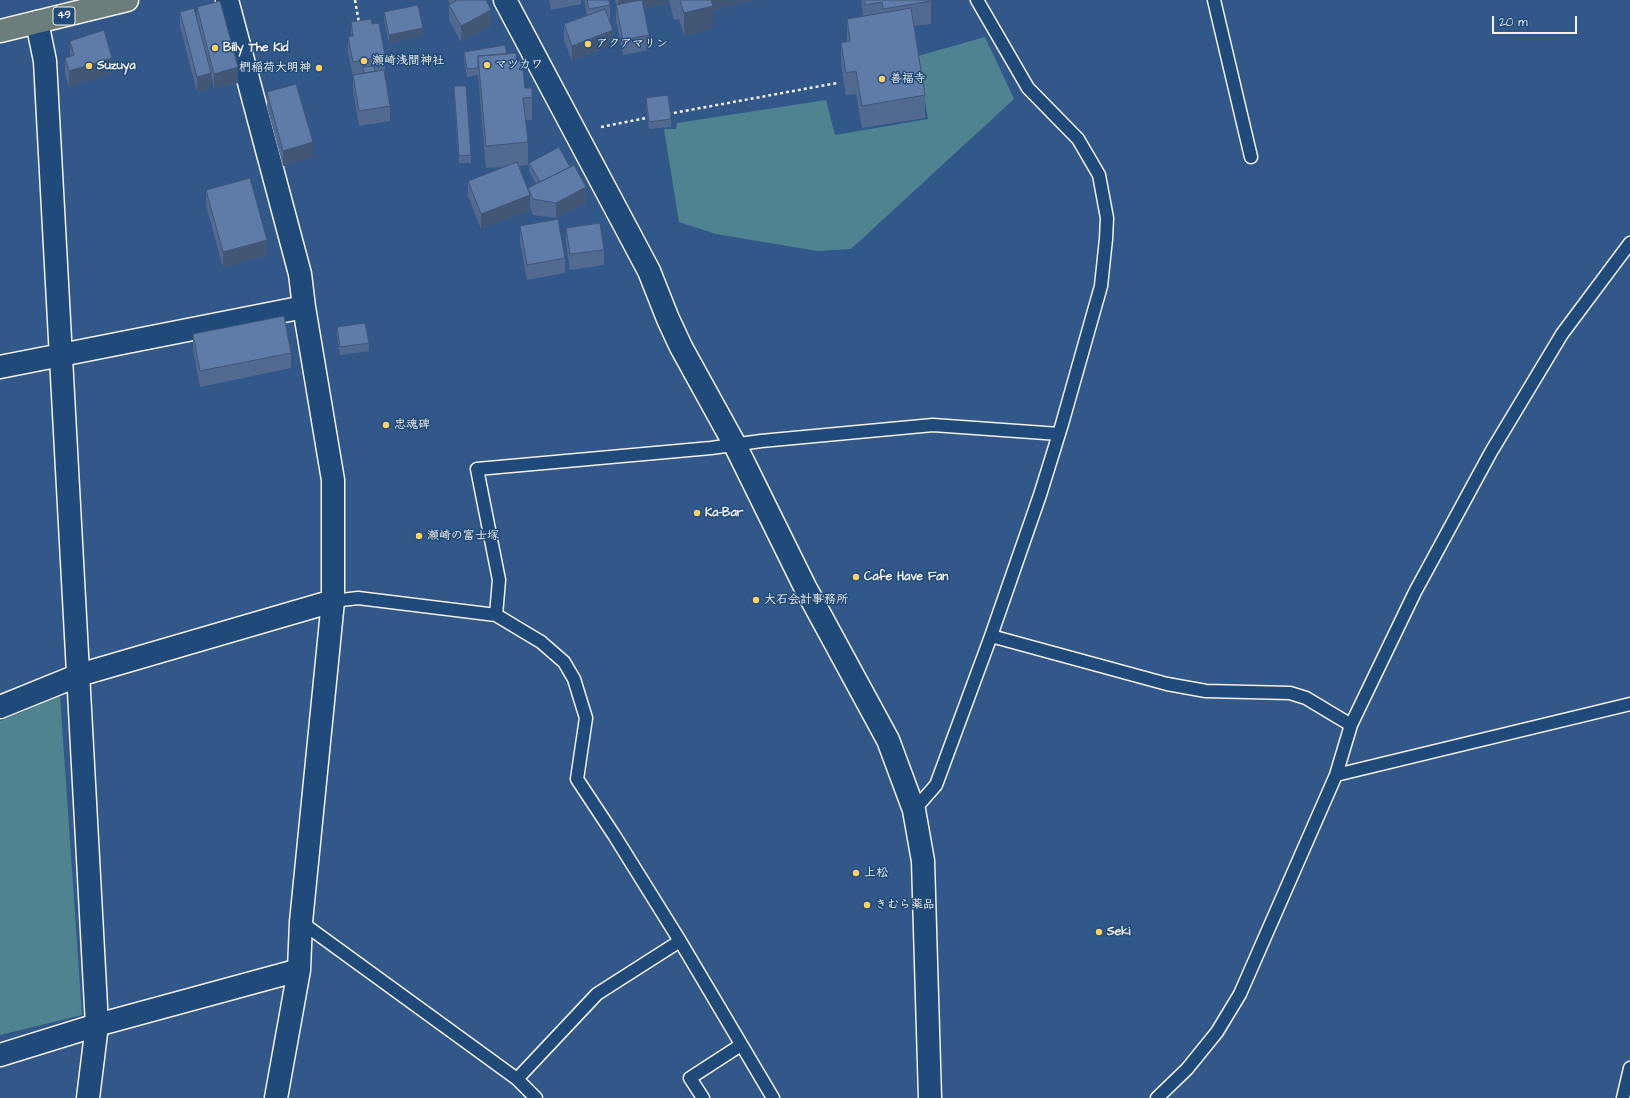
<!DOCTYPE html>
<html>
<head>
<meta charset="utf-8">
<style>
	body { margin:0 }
	#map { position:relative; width:1630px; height:1098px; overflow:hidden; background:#315888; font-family:"Architects Daughter",sans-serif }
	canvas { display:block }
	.scale { position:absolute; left:1492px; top:16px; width:85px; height:18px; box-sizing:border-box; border:2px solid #f4f1e8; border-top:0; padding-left:5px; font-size:12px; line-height:14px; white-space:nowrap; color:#f4f1e8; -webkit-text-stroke:3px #1f4a7a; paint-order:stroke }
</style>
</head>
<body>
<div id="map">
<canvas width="1630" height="1098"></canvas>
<div class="scale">20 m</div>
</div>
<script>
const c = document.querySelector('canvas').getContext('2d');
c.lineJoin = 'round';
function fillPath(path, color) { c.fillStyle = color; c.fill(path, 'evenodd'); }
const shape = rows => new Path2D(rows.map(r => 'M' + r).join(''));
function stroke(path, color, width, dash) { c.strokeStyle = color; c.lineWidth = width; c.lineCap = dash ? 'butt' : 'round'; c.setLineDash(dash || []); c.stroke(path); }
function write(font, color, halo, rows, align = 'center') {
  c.font = font + ' "Architects Daughter","Klee One",sans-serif'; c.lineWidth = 3; c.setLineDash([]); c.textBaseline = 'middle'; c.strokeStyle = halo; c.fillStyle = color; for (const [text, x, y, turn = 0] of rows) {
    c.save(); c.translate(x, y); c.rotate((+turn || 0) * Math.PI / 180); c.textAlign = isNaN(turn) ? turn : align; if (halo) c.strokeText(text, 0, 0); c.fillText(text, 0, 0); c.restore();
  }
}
fillPath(shape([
	[985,37,1014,99,851,249,817,251,716,234,679,222,664,129,676,129,677,123,826,100,835,135,928,119,918,56],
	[60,696,82,1015,0,1035,0,721]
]), '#4f8390');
const lane = shape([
	[1214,0,1251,157],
	[333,601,358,598,496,615,541,642,564,662,574,679,586,718,577,779,614,835,680,941,773,1098],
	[496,615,499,580,477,469,711,448,761,441,933,425,1059,434],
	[991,636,1167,684,1206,691,1290,693,1306,698,1351,725],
	[1336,775,1630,704],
	[914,810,936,785,991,636,1040,495,1062,424,1101,286,1106,239,1107,218,1099,175,1078,139,1028,88,977,0],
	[301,922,517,1079,597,994,680,941],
	[517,1079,536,1098],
	[703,1098,690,1078,741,1045],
	[1157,1098,1187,1069,1217,1032,1240,994,1336,775,1351,725,1415,592,1491,452,1562,334,1630,243],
	[1623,1098,1630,1068]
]);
const street = shape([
	[227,0,300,274,304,307,333,480,333,601,301,922,299,970,276,1098],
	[61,355,304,307],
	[0,707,79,675,333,601],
	[0,1055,97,1025,299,970]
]);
const secondary = shape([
	[505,0,649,271,668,319,681,347,735,445,806,589,888,740,914,810,923,861,930,1098],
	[37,22,45,61,97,1025,88,1098],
	[0,367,61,355]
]);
const primary = shape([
	[0,31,127,0]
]);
stroke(lane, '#f4f1e8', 15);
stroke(street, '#f4f1e8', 25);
stroke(secondary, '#f4f1e8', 25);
stroke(primary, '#f4f1e8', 25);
stroke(shape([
	[355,0,359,23],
	[668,114,837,83],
	[601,127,651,117]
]), '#f4f1e8', 2.5, [3, 3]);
stroke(lane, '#1f4a7a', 12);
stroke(street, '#1f4a7a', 22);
stroke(secondary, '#1f4a7a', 22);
stroke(primary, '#6c7e7c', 22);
fillPath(shape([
	[448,0,486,0,491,26,461,42,449,20,449,5,450,4],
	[549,0,581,0,581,4,551,10],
	[584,0,609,0,610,5,610,20,609,20,613,45,572,61,564,40,564,24,587,15],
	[615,0,666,0,666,4,644,9,649,35,649,50,623,55,616,20,616,5],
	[669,0,754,0,713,11,713,28,684,36,679,19,674,20],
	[861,0,931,0,931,24,914,26,925,95,925,118,862,128,856,94,846,95,841,65,841,43,847,42,847,19,863,16],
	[197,7,238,83,214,89,211,74,211,89,197,92,180,27,180,12,197,20],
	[384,12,423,36,389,43,384,20],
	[351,22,372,24,385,56,385,72,384,72,390,106,390,121,359,126,353,90,353,77,348,52,348,37,351,37],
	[70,41,112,74,69,87,65,73,65,58,70,56],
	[464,52,507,54,517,61,525,88,532,97,532,120,526,120,528,142,528,165,519,166,528,190,528,188,536,184,529,171,529,163,586,203,556,218,533,215,530,207,530,210,481,229,468,196,468,181,505,167,486,168,478,75,467,77,464,60],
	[454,86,471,155,471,163,459,163,454,94],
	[267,92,313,157,283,166,267,107],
	[646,98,671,119,671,127,649,129,646,106],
	[206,190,267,255,223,268,206,205],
	[520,226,565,258,565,273,527,280,520,242],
	[566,228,604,250,604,265,570,270,566,243],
	[337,327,369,343,369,351,340,355,337,335],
	[193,334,291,353,291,368,200,387,193,350]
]), '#526a90');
fillPath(shape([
	[618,0,666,0,666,4,618,15],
	[709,0,754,0,713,11,713,28,684,36,684,13],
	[491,10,491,26,461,42,461,26],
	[423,28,423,36,389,43,389,35],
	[613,30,613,45,572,61,572,46],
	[112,58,112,74,69,87,69,71],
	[238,67,238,83,214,89,214,74],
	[211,73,211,89,197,92,197,77],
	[313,142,313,157,283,166,283,151],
	[586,187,586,203,556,218,556,203],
	[530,195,530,210,481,229,481,214],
	[267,240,267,255,223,268,223,252]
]), '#425676');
const building = shape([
	[456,0,486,0,491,10,461,26,449,5,456,1,456,0],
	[587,0,609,0,610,5,589,9,587,0],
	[640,0,642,0,649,35,623,40,616,5,640,0],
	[680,0,711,0,713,6,684,13,680,0],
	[865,0,931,0,931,1,883,9,882,2,865,5,865,0],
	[220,1,238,67,214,74,197,7,220,1],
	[418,5,423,28,389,35,384,12,418,5],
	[194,8,211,73,197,77,180,12,194,8],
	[911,8,925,95,862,106,856,71,846,73,841,43,850,41,847,19,911,8],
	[605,9,613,30,572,46,564,24,605,9],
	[371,19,372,24,379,23,385,56,353,62,348,37,353,36,351,22,371,19],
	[104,30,112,58,69,71,65,58,74,55,70,41,104,30],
	[505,45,507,54,478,56,478,68,467,69,464,52,505,45],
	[516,53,517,61,522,60,525,88,532,88,532,97,523,98,528,142,486,146,478,56,516,53],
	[374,66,375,71,364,73,363,67,374,66],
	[384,70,390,106,359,111,353,75,384,70],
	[296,84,313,142,283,151,267,92,296,84],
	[454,86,466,86,471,155,459,156,454,86],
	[668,95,671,119,649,122,646,98,668,95],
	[559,147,570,167,540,182,529,163,559,147],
	[517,162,530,195,481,214,468,181,517,162],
	[574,165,586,187,556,203,533,199,528,188,574,165],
	[250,178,267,240,223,252,206,190,250,178],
	[558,219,565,258,527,265,520,226,558,219],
	[600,223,604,250,570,254,566,228,600,223],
	[284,316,291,353,200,371,193,334,284,316],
	[365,323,369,343,340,347,337,327,365,323]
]);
fillPath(building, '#5f7ba8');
stroke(building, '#425676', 1);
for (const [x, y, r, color] of [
	[588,44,4,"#ffd166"],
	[215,48,4,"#ffd166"],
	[364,61,4,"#ffd166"],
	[487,65,4,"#ffd166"],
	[89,66,4,"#ffd166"],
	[319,68,4,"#ffd166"],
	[882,79,4,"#ffd166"],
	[386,425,4,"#ffd166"],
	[697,513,4,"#ffd166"],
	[419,536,4,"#ffd166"],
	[856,577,4,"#ffd166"],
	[756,600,4,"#ffd166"],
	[856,873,4,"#ffd166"],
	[867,905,4,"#ffd166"],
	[1099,932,4,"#ffd166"]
]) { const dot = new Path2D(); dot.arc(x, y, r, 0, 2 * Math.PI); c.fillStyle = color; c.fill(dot); stroke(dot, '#1f4a7a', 1.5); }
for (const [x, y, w] of [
	[64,16,22]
]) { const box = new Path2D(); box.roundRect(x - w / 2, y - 9, w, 18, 3); c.fillStyle = '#1f4a7a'; c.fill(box); stroke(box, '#f4f1e8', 1); }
write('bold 11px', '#f4f1e8', null, [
	["49",64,16]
]);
write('bold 12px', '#f4f1e8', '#1f4a7a', [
	["アクアマリン",596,44],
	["Billy The Kid",223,48],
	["瀬崎浅間神社",372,61],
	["マツカワ",495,65],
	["Suzuya",97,66],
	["椚稲荷大明神",311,68,"right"],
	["善福寺",890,79],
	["忠魂碑",394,425],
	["Ka-Bar",705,513],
	["瀬崎の富士塚",427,536],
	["Cafe Have Fan",864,577],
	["大石会計事務所",764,600],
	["上松",864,873],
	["きむら薬品",875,905],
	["Seki",1107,932]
], 'left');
</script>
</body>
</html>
